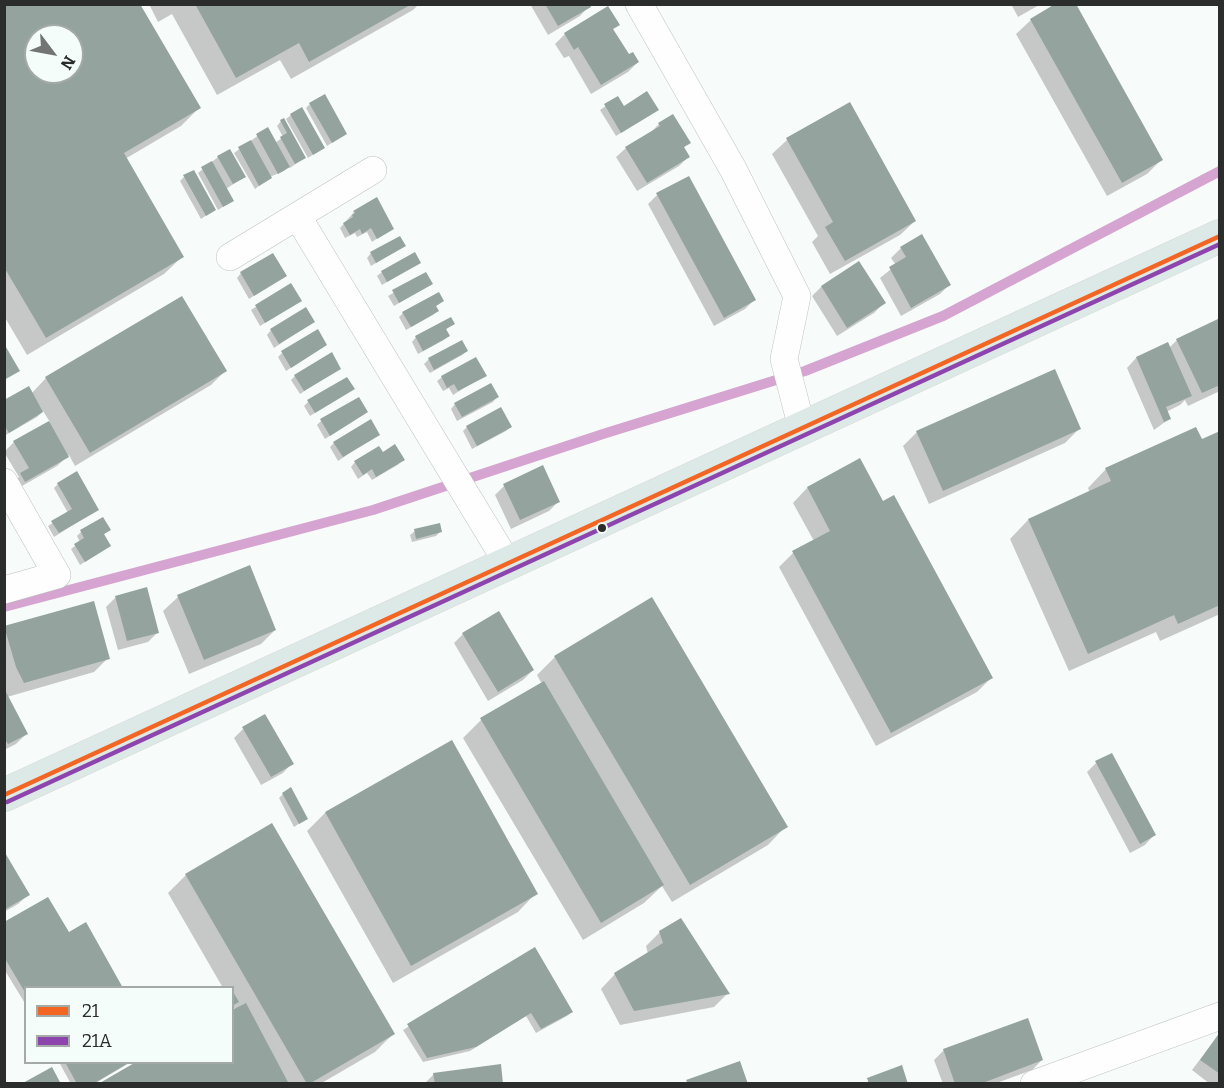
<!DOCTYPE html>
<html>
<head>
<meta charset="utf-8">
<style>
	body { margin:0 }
	#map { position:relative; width:1224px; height:1088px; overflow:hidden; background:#f7fbf9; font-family:Bitter,serif }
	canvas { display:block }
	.frame { position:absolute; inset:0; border:6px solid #2b2d2c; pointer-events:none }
	.legend { position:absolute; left:24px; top:986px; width:210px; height:78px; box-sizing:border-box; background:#f5fdfa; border:2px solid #a4aaa8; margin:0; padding:8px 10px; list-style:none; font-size:18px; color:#2b2d2c }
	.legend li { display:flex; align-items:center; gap:12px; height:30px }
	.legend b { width:30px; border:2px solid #a4aaa8 }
	.north { position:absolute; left:24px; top:24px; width:60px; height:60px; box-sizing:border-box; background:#f5fdfa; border:2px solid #a4aaa8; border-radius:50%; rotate:122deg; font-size:16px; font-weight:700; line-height:24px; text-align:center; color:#2b2d2c }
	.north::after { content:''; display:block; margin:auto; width:21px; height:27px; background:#727574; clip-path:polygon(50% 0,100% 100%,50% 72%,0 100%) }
</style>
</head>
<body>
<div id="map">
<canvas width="1224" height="1088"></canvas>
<div class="frame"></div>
<ul class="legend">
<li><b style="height:8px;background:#f26522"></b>21</li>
<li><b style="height:8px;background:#8e44ad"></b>21A</li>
</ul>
<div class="north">N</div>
</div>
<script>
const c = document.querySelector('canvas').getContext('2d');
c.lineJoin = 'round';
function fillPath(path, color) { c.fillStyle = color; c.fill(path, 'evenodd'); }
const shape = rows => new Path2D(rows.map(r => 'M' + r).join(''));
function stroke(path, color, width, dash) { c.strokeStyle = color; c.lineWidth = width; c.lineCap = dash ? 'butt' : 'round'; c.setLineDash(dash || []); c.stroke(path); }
fillPath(shape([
	[4,4,138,4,199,108,181,126,125,159,183,256,164,274,27,355,4,316],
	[36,36,72,36,72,72,36,72],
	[149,4,419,4,413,10,291,79,280,60,217,95,172,14,158,22],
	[530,4,588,4,589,6,580,16,548,35],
	[1011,4,1041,4,1018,17],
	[1058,4,1161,160,1147,174,1107,196,1016,34,1031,20],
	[608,8,618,25,612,30,628,56,638,62,628,72,591,94,569,56,564,58,555,44,565,34],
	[617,98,623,108,657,110,616,136,600,110],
	[310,104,345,134,327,146,306,108],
	[849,104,915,221,900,235,830,274,812,242,818,236,772,154,787,140],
	[291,115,323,148,308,158,286,119],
	[281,121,304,158,290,168,289,166,284,171,272,176,255,189,234,153,267,129,275,143,283,137,277,126],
	[659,124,689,143,683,148,688,157,679,166,637,191,616,157,626,148,649,134],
	[218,157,244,177,226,189,232,201,218,210,198,173],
	[184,177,214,210,201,219,180,181],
	[657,195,754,300,745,309,714,326,648,204],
	[354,212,392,228,372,242,367,232,357,237,355,233,345,238,340,228],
	[404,246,371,266,367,258,371,253],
	[901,248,949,285,940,294,901,316,880,278,896,265,891,258],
	[419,263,382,285,377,276,382,272],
	[859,263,884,303,874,313,837,336,812,296,821,287],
	[241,273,285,276,249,299,237,278],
	[425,274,431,284,394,306,388,296],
	[290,285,300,301,260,326,251,310],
	[442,301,435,307,437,311,433,315,406,330,399,317,403,313],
	[1220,320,1220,391,1188,406,1185,400,1180,405,1166,412,1169,419,1154,430,1127,368,1136,358,1167,344,1169,348,1177,340],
	[313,322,274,348,267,335,271,330],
	[453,324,445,330,448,336,444,340,418,354,412,342,416,337],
	[326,345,286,371,278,357,282,353],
	[467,351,462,355,430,373,424,364,429,359],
	[340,368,300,394,291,380,295,376],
	[225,371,211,385,75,466,69,455,57,466,15,490,12,484,19,477,4,452,14,442,50,422,43,411,37,417,4,436,4,401,31,394,46,378],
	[485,375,453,395,449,388,443,391,437,381,442,377],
	[353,389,310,416,304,406,308,402],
	[497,397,493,402,457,421,451,409,455,404],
	[366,412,325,439,317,425,321,421],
	[467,427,510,427,506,431,472,449,463,431],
	[1079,429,1065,443,929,504,903,446,917,432],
	[1220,433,1220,614,1160,641,1156,632,1069,671,1010,539,1028,520,1090,493,1088,488,1106,469,1201,441],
	[378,434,338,461,330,447,334,443],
	[383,454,399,464,372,480,367,473,358,479,351,467,355,462],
	[859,460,882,503,991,678,977,692,876,746,779,567,793,553,814,541,793,503,807,488],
	[58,484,97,510,54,537,48,526,68,513,54,488],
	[504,486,558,502,549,511,511,529,495,495],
	[109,530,103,535,109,546,80,565,71,549,80,542,77,536,81,532],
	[415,531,441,531,436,536,412,542,410,535],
	[249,567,275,630,261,644,189,674,163,611,178,597],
	[146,589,158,632,148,642,118,650,106,607,115,598],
	[4,628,108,658,94,672,7,697,26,734,16,744,4,750],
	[463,634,533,670,523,680,488,701,454,643],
	[555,657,786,826,768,845,672,902,662,886,644,903,583,940,463,738,481,720,542,684,537,675],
	[243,729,292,763,283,773,261,785,234,738],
	[451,742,536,893,518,912,393,983,307,831,325,813],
	[1096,763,1154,835,1145,845,1130,853,1087,772],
	[283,794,306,819,294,827,279,798],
	[4,854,28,895,18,904,4,912],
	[186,875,393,1034,375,1052,320,1084,101,1084,232,1062,236,1010,232,1006,232,988,223,988,168,893],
	[4,924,68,934,26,988,26,1005,4,969],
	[660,932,728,993,714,1007,620,1025,601,989,615,974,648,954,646,946],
	[534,949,571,1012,567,1016,536,1033,526,1016,470,1051,423,1062,403,1030],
	[1220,1033,1220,1084,1210,1084,1192,1070],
	[944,1050,1042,1060,1032,1070,994,1084,943,1084,934,1060],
	[59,1062,131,1062,94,1084,71,1084],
	[434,1074,502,1084,424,1084]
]), '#0003');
stroke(shape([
	[4,607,373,510,603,434,805,371,943,316,1220,171]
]), '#d5a4d0', 10);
fillPath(shape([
	[4,4,140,4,201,108,124,153,184,257,46,338,4,267],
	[36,36,72,36,72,72,36,72],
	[195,4,412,4,309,62,299,43,236,78],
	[545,4,590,4,591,7,558,26],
	[1055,4,1076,4,1163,160,1122,183,1030,19],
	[608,6,620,25,613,29,629,54,633,52,639,62,601,85,578,47,574,50,564,33],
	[647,91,659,110,621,133,604,104,618,96,624,106],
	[325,94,347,134,332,143,309,103],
	[850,102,916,221,845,261,825,227,833,222,786,138],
	[302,107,325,148,313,155,290,114],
	[673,114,691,143,684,147,690,157,647,183,625,147,660,126,658,123],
	[284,118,306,158,295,164,280,137,287,133,280,120],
	[268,127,290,167,278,174,256,134],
	[251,140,272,178,259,186,238,147],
	[230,149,246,177,233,184,217,156],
	[212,161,234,201,223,207,201,167],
	[194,170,216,210,206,216,183,175],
	[689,176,756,300,724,318,656,193],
	[377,197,394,229,377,239,371,228,362,234,360,229,350,235,343,223,353,217,352,215,355,213,353,211],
	[922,234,951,285,911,308,889,267,906,257,900,247],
	[400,236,406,246,376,263,370,252],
	[415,252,421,263,387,282,381,271],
	[273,253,287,276,254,296,240,272],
	[859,261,886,303,847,328,821,286],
	[426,272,433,284,399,303,392,290],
	[291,283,302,301,265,323,255,305],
	[439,292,444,301,436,306,439,311,411,327,402,312],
	[182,296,227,371,90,453,45,377],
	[306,307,315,322,279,344,270,329],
	[451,317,455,324,446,329,450,336,423,351,415,336],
	[1220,318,1220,385,1202,393,1176,339],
	[318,329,327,345,291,368,281,351],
	[462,340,468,351,434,370,428,358],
	[1168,342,1192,396,1166,407,1171,419,1164,422,1136,357],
	[6,347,20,371,4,380,4,348],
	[332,352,341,369,304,391,294,375],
	[476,357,487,376,458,391,454,384,447,388,441,376],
	[1055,369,1081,429,943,491,916,431],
	[347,377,355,389,315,413,307,400],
	[491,383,499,397,462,417,454,403],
	[29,386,43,412,9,433,4,425,4,400],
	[359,397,368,412,330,436,320,419],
	[501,407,512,427,477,446,466,426],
	[371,419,380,435,343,457,333,442],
	[49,421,69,457,25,482,20,473,29,468,13,441],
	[1196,427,1202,439,1220,431,1220,605,1178,624,1174,615,1088,654,1028,519,1111,481,1105,468],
	[395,444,405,460,376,477,372,469,363,475,354,461,379,446,383,452],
	[860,458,883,501,894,495,993,678,891,733,792,551,830,531,807,487],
	[543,465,560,502,520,520,503,484],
	[77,471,99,510,59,533,51,521,72,509,57,483],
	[103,517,111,530,104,534,111,546,85,562,74,544,84,538,80,530],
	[440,523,442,532,416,539,414,529],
	[250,565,276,630,204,660,177,595],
	[147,587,159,633,127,641,115,596],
	[652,597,788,827,690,885,554,656],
	[94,601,110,659,24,683,16,667,4,626],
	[499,611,534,670,498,692,462,633],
	[544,681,664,885,601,923,480,718],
	[4,688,28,734,8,744,4,738],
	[265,714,294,764,271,777,242,727],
	[452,740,538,894,411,966,325,812],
	[1112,753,1156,835,1140,844,1095,761],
	[291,787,308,819,299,824,282,793],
	[272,823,395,1034,309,1084,307,1084,185,874],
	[4,851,30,895,4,910],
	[48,897,69,932,86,922,123,988,26,988,26,994,4,957,4,922],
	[681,918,730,994,634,1011,614,973,663,943,659,931],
	[535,947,573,1012,541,1029,531,1013,476,1047,427,1058,407,1024],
	[232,990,239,1002,232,1006],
	[246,1003,289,1084,98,1084,136,1062,232,1062,232,1010],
	[1028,1018,1043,1060,980,1084,955,1084,943,1049],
	[1220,1032,1220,1074,1200,1060],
	[740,1061,748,1084,688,1084,686,1080],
	[65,1062,130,1062,93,1084,77,1084],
	[501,1064,503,1084,435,1084,433,1073],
	[902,1065,908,1084,869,1084,867,1078],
	[52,1067,61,1084,21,1084]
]), '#94a39e');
const street = shape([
	[639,4,733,169,797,296,784,359,802,428],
	[298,217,508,564],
	[230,257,373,170],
	[4,482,57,575,4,590],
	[1034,1084,1220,1016]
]);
const primary = shape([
	[4,795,1220,236]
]);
stroke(street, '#bec1c0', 28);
stroke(primary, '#d6d8d7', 34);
stroke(street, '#fefefe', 27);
stroke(primary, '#dde9e6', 33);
stroke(shape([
	[4,795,1220,236]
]), '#f26522', 4.5);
stroke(shape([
	[7,802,1220,244]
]), '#8e44ad', 4.5);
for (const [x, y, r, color] of [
	[602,528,5,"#2b2d2c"]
]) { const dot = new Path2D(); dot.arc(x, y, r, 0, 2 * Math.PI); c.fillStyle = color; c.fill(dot); stroke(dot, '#f5fdfa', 2); }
</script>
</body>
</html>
